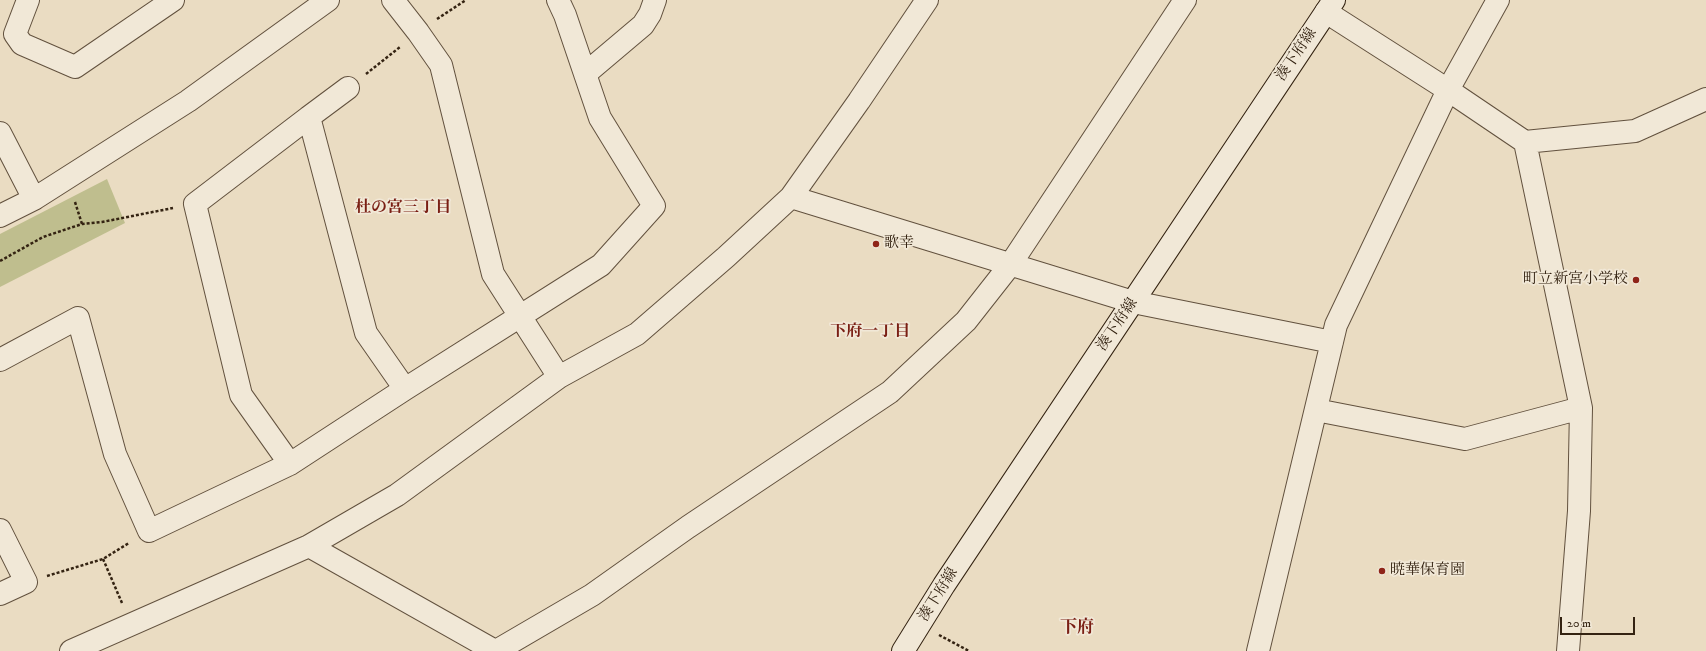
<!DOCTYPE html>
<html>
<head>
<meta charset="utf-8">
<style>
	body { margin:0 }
	#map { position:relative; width:1706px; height:651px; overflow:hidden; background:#eadcc2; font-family:"IM FELL DW Pica",serif }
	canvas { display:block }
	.scale { position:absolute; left:1560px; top:617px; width:75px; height:18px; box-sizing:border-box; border:2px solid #342312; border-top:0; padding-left:5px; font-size:12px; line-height:14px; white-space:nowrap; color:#342312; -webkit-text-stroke:3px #f1e8d7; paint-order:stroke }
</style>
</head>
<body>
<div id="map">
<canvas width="1706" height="651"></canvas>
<div class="scale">20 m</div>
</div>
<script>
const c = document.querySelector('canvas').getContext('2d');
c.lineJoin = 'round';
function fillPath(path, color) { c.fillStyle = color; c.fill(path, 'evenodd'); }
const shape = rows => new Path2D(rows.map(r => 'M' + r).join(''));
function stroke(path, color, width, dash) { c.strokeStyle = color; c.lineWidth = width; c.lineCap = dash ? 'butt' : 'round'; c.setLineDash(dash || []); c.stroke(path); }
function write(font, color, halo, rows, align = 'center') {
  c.font = font + ' "IM FELL DW Pica","Noto Serif JP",serif'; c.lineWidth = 3.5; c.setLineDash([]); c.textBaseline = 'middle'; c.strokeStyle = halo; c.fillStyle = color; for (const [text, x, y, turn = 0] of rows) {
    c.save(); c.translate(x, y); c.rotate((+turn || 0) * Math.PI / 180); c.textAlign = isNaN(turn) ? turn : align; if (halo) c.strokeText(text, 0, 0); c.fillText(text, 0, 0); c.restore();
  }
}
fillPath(shape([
	[107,179,125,223,0,287,0,234]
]), '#bfbe8e');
const minor = shape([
	[28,0,15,34,22,44,75,67,173,0],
	[393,0,418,32,441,65,493,274,559,377],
	[1326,12,1448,90,1525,142,1635,131,1706,99],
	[585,74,643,25,650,14,655,0],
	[309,117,348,88],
	[1525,142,1581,408,1579,511,1568,651],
	[791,197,1133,302,1332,342],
	[0,360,78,318,115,454,149,531,290,464,405,389,601,265,654,206,600,118,565,15,558,0],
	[1316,410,1465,439,1581,408],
	[290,464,241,395,195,204,309,117,366,333,405,389],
	[0,530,26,582,0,594],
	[309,546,495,651],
	[71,651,309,546,397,495,559,377,637,334,726,257,791,197,859,101,927,0],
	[496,651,592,595,688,527,890,392,966,321,1010,265,1185,0],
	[1258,651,1336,325,1448,90,1498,0]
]);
const tertiary = shape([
	[0,133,34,199],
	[0,216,34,199,188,101,328,0]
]);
const secondary = shape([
	[903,651,944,585,1334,0]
]);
stroke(minor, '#62513e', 24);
stroke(tertiary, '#62513e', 24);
stroke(secondary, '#342312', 24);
stroke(shape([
	[437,19,466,0],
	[366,74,400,47],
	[75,202,82,224],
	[0,261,43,237,82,224,102,222,173,208],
	[103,559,122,603],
	[47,576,103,559,129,543],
	[939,635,969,651]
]), '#342312', 2.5, [3, 2]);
stroke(minor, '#f1e8d7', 22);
stroke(tertiary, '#f1e8d7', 22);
stroke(secondary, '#f1e8d7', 22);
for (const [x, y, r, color] of [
	[876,244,4,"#8f2418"],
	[1636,280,4,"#8f2418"],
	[1382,571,4,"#8f2418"]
]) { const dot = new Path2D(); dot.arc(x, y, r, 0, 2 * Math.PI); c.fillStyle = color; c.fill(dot); stroke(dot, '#f1e8d7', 1.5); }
write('15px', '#342312', '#f1e8d7', [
	["湊下府線",1297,55,-56],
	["湊下府線",1118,325,-56],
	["湊下府線",939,595,-58]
]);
write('15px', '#342312', '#f1e8d7', [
	["歌幸",884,244],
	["町立新宮小学校",1628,280,"right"],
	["暁華保育園",1390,571]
], 'left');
write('bold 16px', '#7a1f14', '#f1e8d7', [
	["杜の宮三丁目",403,209],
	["下府一丁目",870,333]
]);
write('bold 17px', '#7a1f14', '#f1e8d7', [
	["下府",1077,628]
]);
</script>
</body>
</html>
